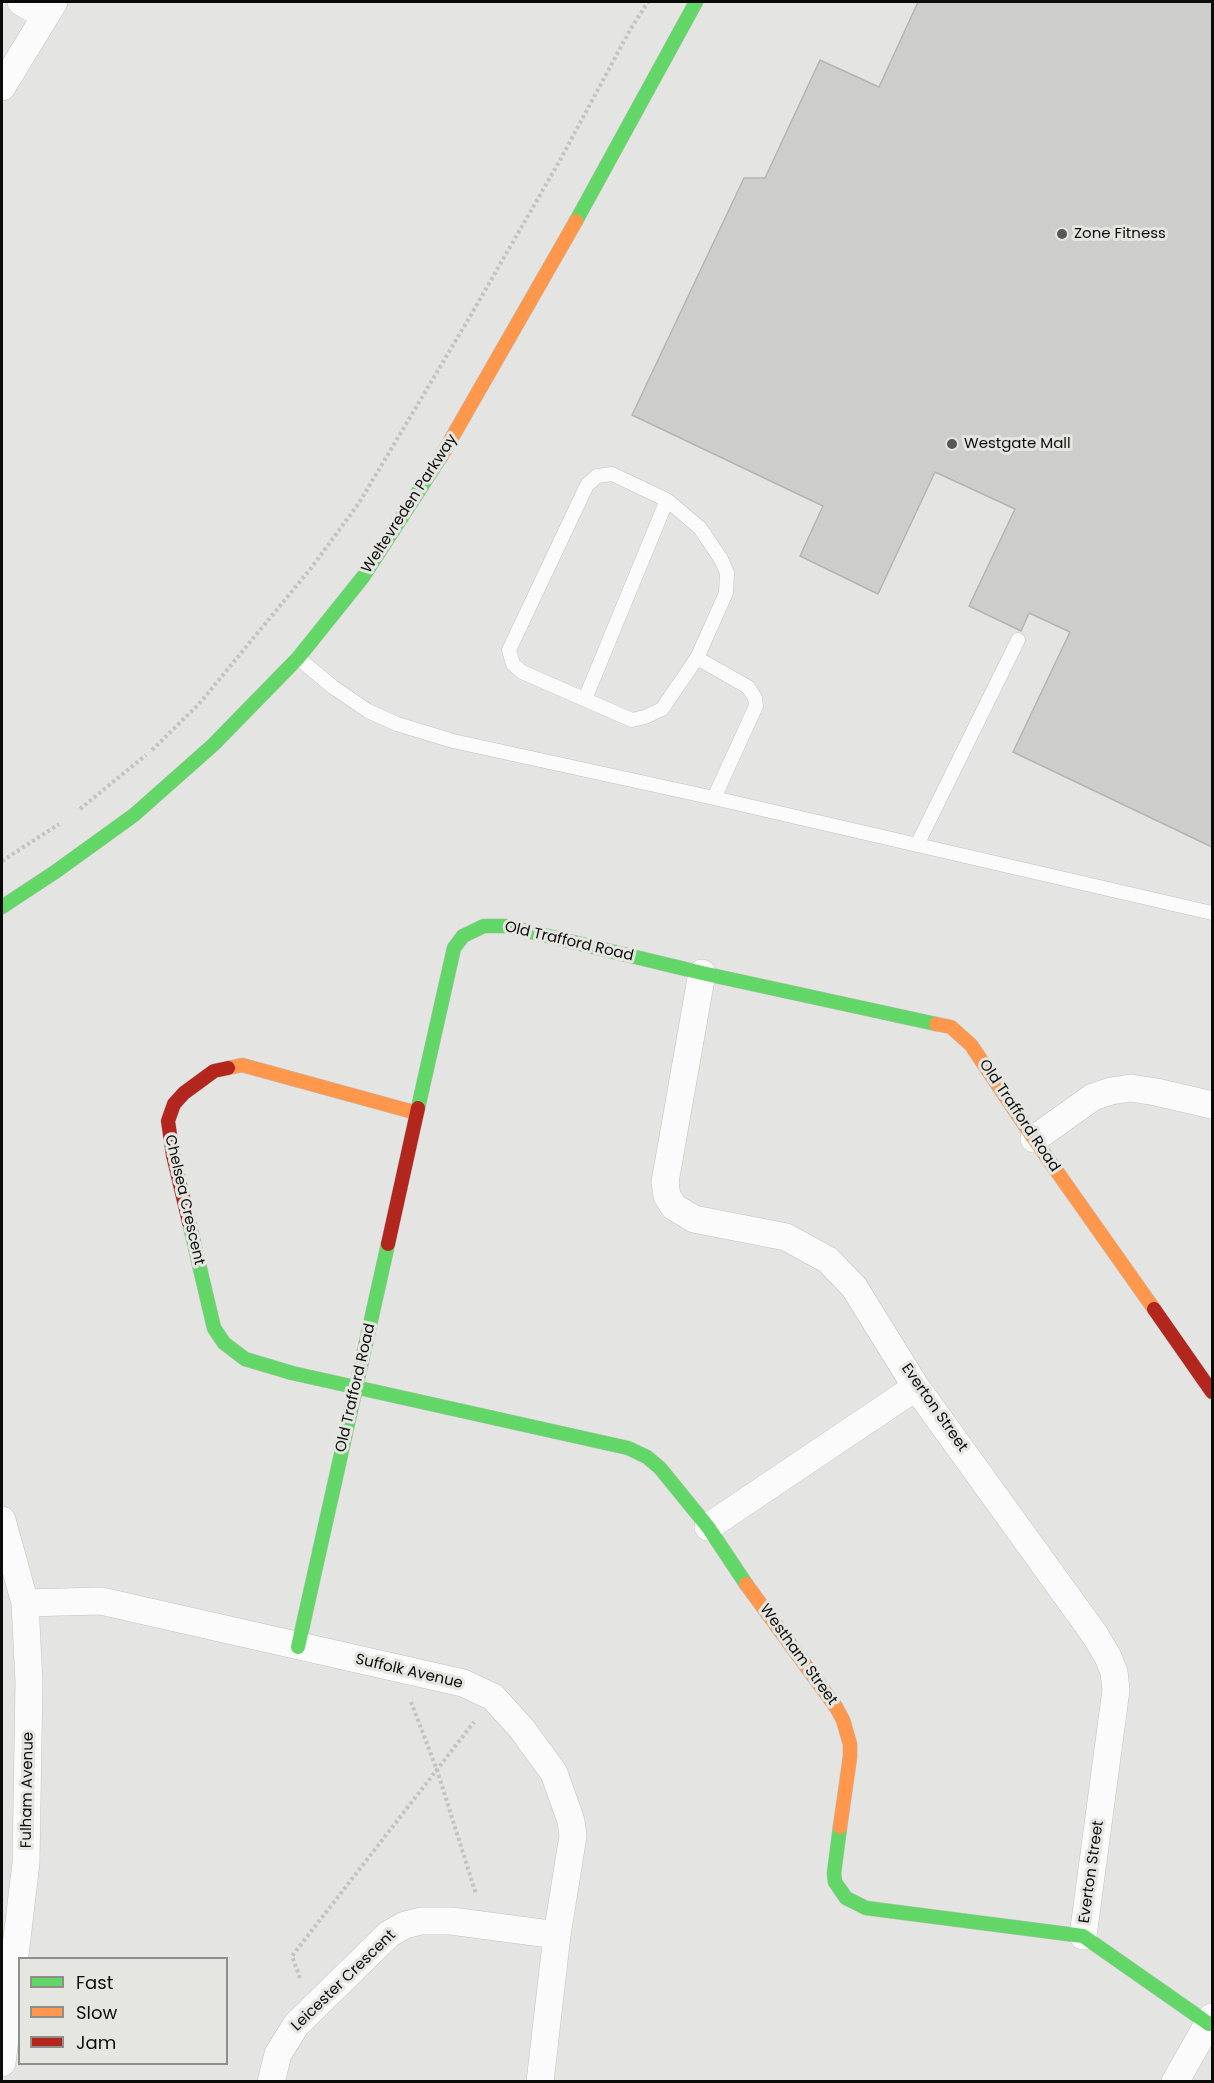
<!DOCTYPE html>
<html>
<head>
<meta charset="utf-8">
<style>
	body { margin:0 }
	#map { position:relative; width:1214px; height:2083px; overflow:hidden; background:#e4e5e2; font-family:Poppins,sans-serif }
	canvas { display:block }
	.frame { position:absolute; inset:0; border:3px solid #0b0c0a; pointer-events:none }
	.legend { position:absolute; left:18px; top:1957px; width:210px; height:108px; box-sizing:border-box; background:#e5e6e1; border:2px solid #8e8f8b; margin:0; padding:8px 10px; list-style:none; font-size:18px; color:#0b0c0a }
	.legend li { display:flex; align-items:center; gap:12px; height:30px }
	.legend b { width:30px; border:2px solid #8e8f8b }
</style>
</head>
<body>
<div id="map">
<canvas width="1214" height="2083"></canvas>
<div class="frame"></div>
<ul class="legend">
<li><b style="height:8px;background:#63d668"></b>Fast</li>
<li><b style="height:8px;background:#ff974d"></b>Slow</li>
<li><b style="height:8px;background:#b3261e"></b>Jam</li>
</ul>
</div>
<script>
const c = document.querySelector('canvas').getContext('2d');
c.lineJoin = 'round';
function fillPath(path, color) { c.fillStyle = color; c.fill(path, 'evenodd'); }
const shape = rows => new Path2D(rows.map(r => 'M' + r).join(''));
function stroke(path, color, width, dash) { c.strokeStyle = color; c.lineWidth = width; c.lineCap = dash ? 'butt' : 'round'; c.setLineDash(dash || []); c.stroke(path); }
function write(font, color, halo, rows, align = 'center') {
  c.font = font + ' Poppins,sans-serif'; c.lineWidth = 6; c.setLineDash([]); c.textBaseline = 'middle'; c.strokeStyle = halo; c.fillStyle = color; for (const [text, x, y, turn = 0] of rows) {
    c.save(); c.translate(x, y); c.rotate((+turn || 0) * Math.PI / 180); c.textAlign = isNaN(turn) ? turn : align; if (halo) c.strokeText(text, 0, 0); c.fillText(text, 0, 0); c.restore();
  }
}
const building = shape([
	[918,2,1212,2,1212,847,1013,752,1070,632,1029,613,1021,631,969,606,1015,509,935,472,878,594,800,556,823,506,632,415,744,178,765,178,820,60,879,87,918,2]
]);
fillPath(building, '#cdcecb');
stroke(building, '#b4b5b3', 1.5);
const lane = shape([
	[298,658,333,687,368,711,397,724,453,741,714,798,1212,913],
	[697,658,726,593,727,573,721,559,700,528,667,500,612,474,597,476,587,485,509,650,513,664,522,672,632,720,645,717,662,709,697,658,748,687,755,698,756,706,714,798],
	[585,699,667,500],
	[917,845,1018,640]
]);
const street = shape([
	[21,2,45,16],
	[2,87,54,2],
	[702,973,665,1182,667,1196,674,1207,694,1219,786,1237,828,1260,854,1287,916,1387,1095,1635,1108,1657,1114,1672,1116,1690,1083,1936],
	[1034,1139,1093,1097,1111,1091,1131,1088,1156,1092,1212,1105],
	[2,1520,25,1603,29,1682,26,1863,2,2063],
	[708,1527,916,1387],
	[25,1603,101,1601,463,1683,493,1697,522,1729,554,1773,571,1821,573,1836,557,1935,540,2082],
	[271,2082,278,2054,296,2025,389,1934,405,1925,421,1921,451,1921,557,1935],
	[1175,2082,1212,2017]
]);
const fast = shape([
	[576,221,696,2],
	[2,907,55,872,134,815,213,745,298,658,363,577,442,455],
	[418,1108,454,948,463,936,484,926,506,926,702,973,936,1024],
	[189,1222,214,1328,224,1343,245,1359,292,1373,628,1448,647,1457,660,1468,708,1527,746,1584],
	[298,1647,388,1244],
	[840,1827,834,1873,835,1882,846,1898,866,1908,1083,1936,1209,2024]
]);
const slow = shape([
	[442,455,576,221],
	[936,1024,951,1027,971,1045,1034,1139,1154,1309],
	[228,1068,242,1065,417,1113],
	[746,1584,836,1707,843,1720,850,1744,850,1757,840,1827]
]);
const jam = shape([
	[189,1222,173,1155,168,1121,174,1104,184,1093,214,1071,228,1068],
	[388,1244,418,1108],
	[1154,1309,1212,1392]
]);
stroke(lane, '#c1c2c0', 15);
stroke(street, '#c1c2c0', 28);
stroke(fast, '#c1c2c0', 15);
stroke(slow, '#c1c2c0', 15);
stroke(jam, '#c1c2c0', 15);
stroke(shape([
	[152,750,199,704,312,567,359,503,468,320,559,162,630,30,648,2],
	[80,809,146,755],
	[2,861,59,824],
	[411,1702,437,1770,476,1894],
	[300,1978,292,1956,474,1722]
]), '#c2c3c2', 4, [3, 3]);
stroke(lane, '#fbfbfb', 14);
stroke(street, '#fbfbfb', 27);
stroke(fast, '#63d668', 14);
stroke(slow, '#ff974d', 14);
stroke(jam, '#b3261e', 14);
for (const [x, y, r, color] of [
	[1062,234,6,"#575856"],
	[952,444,6,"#575856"]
]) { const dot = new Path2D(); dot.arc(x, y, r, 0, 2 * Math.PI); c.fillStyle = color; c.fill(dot); stroke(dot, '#e5e6e1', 2); }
write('15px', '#0b0c0a', '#e5e6e1', [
	["Zone Fitness",1074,234],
	["Westgate Mall",964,444]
], 'left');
write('15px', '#0b0c0a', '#e5e6e1', [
	["Weltevreden Parkway",410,504,-57],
	["Old Trafford Road",569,942,13],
	["Old Trafford Road",1019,1116,56],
	["Chelsea Crescent",184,1200,77],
	["Old Trafford Road",356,1388,-77],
	["Everton Street",934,1408,55],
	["Westham Street",798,1655,54],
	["Suffolk Avenue",409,1672,13],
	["Fulham Avenue",28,1790,-89],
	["Everton Street",1092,1872,-82],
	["Leicester Crescent",344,1981,-44]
]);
</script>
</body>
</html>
